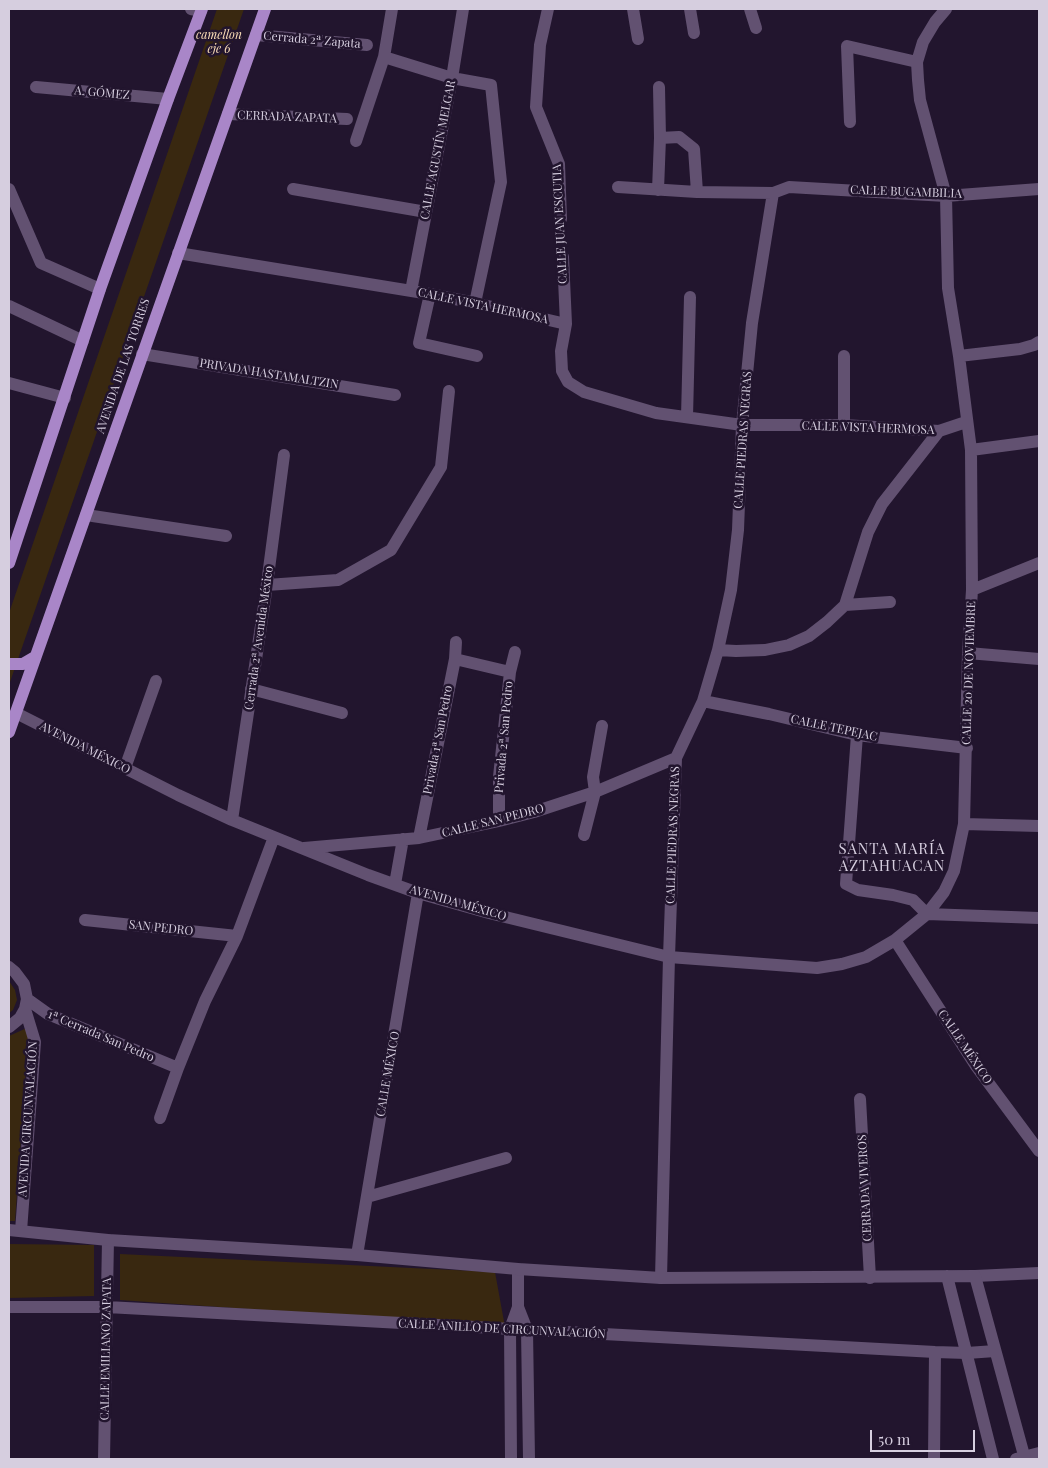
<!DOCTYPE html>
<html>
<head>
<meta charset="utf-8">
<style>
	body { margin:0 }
	#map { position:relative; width:1048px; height:1468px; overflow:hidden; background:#22152e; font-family:"Playfair Display",serif }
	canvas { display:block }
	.frame { position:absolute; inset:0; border:10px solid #d6cedf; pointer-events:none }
	.scale { position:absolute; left:870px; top:1430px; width:105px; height:22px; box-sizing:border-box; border:2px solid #d6cedf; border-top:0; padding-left:6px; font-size:15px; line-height:18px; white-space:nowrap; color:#d6cedf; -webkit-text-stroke:4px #22152e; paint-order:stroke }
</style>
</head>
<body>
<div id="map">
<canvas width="1048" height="1468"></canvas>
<div class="frame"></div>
<div class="scale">50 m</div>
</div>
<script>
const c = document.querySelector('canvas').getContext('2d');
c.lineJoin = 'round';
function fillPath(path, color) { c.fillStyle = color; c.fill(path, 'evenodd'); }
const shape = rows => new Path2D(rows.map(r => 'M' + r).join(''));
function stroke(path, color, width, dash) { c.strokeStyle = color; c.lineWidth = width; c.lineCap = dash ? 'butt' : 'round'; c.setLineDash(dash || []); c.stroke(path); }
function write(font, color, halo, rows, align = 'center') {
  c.font = font + ' "Playfair Display",serif'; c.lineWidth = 5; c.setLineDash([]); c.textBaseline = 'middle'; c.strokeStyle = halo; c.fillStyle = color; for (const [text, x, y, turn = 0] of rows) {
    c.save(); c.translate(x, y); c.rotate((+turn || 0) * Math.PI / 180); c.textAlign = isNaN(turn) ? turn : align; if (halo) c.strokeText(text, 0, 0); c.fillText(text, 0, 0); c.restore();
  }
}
fillPath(shape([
	[217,9,244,9,10,682,9,681,9,613],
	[9,981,15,990,17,1000,13,1010,9,1013],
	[29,1027,15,1221,9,1221,9,1036],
	[9,1244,94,1245,94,1296,9,1298],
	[120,1254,495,1272,505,1327,120,1300]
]), '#392810');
stroke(shape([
	[561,230,562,245]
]), '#70657b', 2.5, [1, 4]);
stroke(shape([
	[191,9,201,11],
	[548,9,540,45,536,107,559,164,561,219],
	[633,9,638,39],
	[690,9,694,33],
	[750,9,756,28],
	[256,35,367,45],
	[384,57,452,78,491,85,501,182,475,303],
	[36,87,168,99],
	[659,87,660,138,679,137,694,149,697,192],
	[228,114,347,119],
	[850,122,847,46,917,62],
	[356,141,384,57,392,9],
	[618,187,697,192,773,193,789,187,946,196,1039,189],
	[9,189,41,263,100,289],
	[293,189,426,212],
	[658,190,660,138],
	[178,253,430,294,475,303,566,324],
	[563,257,566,324,561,351,562,371,568,382,584,392,656,413,742,425,844,425,939,431,966,422],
	[411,291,452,78,463,9],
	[430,294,419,343,477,356],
	[9,306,83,341],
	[142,354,395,395],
	[959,356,1020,349,1034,345,1039,342],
	[9,383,65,398],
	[687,417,690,297],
	[844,425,844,356],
	[971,450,1039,441],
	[86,515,226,536],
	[267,585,338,580,391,550,441,467,449,391],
	[972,590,1039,563],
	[845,605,890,602],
	[718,650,736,651,765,650,789,645,809,636,827,622,845,605,868,532,882,504,939,431],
	[968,653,1039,659],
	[455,659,510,672],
	[251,689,342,713],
	[703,701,769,714,857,735,967,748],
	[16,713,178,795,232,820,368,875,418,893,489,913,669,957,817,968,842,964,866,957,895,940,927,914,944,892,954,871,964,824,968,653,972,590,971,450,959,356,948,288,946,196,920,100,918,80,917,62,923,42,935,22,946,9],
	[857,735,846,884,858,890,893,895,913,900,927,914],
	[125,768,156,681],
	[232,820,265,599,284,455],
	[499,821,499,777,510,672,515,652],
	[964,824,1039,826],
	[584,835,595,792,593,777,602,726],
	[419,838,455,659,456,642],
	[304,848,419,838,499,821,534,812,595,792,676,758],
	[395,884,403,839],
	[927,914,1039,918],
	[85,920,237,936],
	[895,940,976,1066,1039,1151],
	[9,967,15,972,24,984,27,999,25,1009,20,1018,9,1027],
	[27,999,48,1014,178,1068],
	[860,1099,870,1278],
	[160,1118,178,1068,205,1001,237,936,274,837],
	[367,1197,506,1158],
	[21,1231,35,1042,25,1009],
	[357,1255,418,893],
	[975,1276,1039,1273],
	[661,1278,669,957,676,758,703,701,718,650,731,590,738,530,742,425,752,323,773,193],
	[9,1307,107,1307,935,1352,967,1353,995,1351],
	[518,1307,527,1330,529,1459],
	[104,1459,108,1240],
	[511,1459,510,1329,518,1307,518,1269],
	[934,1459,935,1352],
	[1016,1459,1039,1453]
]), '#625171', 12);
stroke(shape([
	[9,1230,108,1240,357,1255,518,1269,661,1278,975,1276,1025,1459],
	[947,1276,993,1459]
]), '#625171', 12);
stroke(shape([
	[9,563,100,289,168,99,202,9],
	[9,664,23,664,35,657],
	[9,732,265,9]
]), '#a986c8', 12);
write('italic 12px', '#fcdeb8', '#22152e', [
	["camellon",219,35],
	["eje 6",219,49]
]);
write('12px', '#d6cedf', '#22152e', [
	["Cerrada 2ª Zapata",312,40,5],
	["A. GÓMEZ",102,93,5],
	["CERRADA ZAPATA",287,117,2],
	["CALLE AGUSTÍN MELGAR",438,150,-79],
	["CALLE BUGAMBILIA",906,192,2],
	["CALLE JUAN ESCUTIA",560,224,-93],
	["CALLE VISTA HERMOSA",483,306,12],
	["AVENIDA DE LAS TORRES",123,366,-71],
	["PRIVADA HASTAMALTZIN",269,374,9],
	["CALLE VISTA HERMOSA",868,428,2],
	["CALLE PIEDRAS NEGRAS",743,440,-86],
	["Cerrada 2ª Avenida México",259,638,-82],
	["CALLE 20 DE NOVIEMBRE",969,673,-88],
	["CALLE TEPEJAC",834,728,12],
	["Privada 2ª San Pedro",504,737,-85],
	["Privada 1ª San Pedro",438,740,-79],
	["AVENIDA MÉXICO",85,748,27],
	["CALLE SAN PEDRO",493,821,-14],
	["CALLE PIEDRAS NEGRAS",673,835,-88],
	["AVENIDA MÉXICO",458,903,16],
	["SAN PEDRO",161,928,6],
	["1ª Cerrada San Pedro",101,1036,23],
	["CALLE MÉXICO",965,1047,56],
	["CALLE MÉXICO",388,1074,-80],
	["AVENIDA CIRCUNVALACIÓN",28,1119,-86],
	["CERRADA VIVEROS",865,1188,-93],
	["CALLE ANILLO DE CIRCUNVALACIÓN",502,1329,3],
	["CALLE EMILIANO ZAPATA",106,1349,-89]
]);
c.letterSpacing = '1px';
write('15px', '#d6cedf', '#22152e', [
	["SANTA MARÍA",892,849],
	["AZTAHUACAN",892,866]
]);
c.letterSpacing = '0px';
</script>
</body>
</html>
